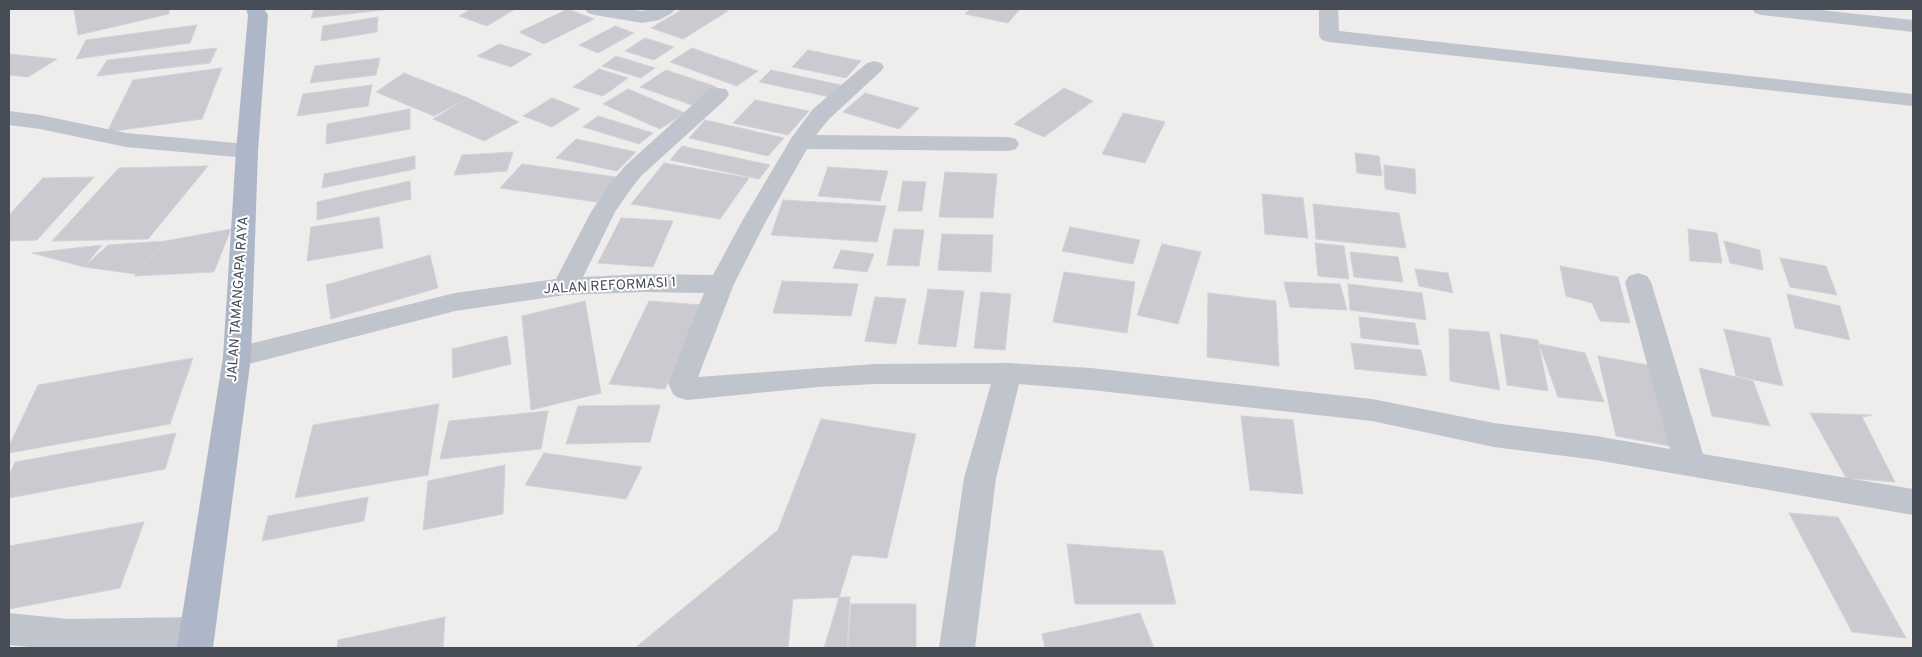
<!DOCTYPE html>
<html>
<head>
<meta charset="utf-8">
<style>
	body { margin:0 }
	#map { position:relative; width:1922px; height:657px; overflow:hidden; background:#efecec; font-family:Overpass,sans-serif }
	canvas { display:block }
	.frame { position:absolute; inset:0; border:10px solid #474d57; pointer-events:none }
</style>
</head>
<body>
<div id="map">
<canvas width="1922" height="657"></canvas>
<div class="frame"></div>
</div>
<script>
const c = document.querySelector('canvas').getContext('2d');
c.lineJoin = 'round';
function fillPath(path, color) { c.fillStyle = color; c.fill(path, 'evenodd'); }
const shape = rows => new Path2D(rows.map(r => 'M' + r).join(''));
function stroke(path, color, width, dash) { c.strokeStyle = color; c.lineWidth = width; c.lineCap = dash ? 'butt' : 'round'; c.setLineDash(dash || []); c.stroke(path); }
function write(font, color, halo, rows, align = 'center') {
  c.font = font + ' Overpass,sans-serif'; c.lineWidth = 4; c.setLineDash([]); c.textBaseline = 'middle'; c.strokeStyle = halo; c.fillStyle = color; for (const [text, x, y, turn = 0] of rows) {
    c.save(); c.translate(x, y); c.rotate((+turn || 0) * Math.PI / 180); c.textAlign = isNaN(turn) ? turn : align; if (halo) c.strokeText(text, 0, 0); c.fillText(text, 0, 0); c.restore();
  }
}
const building = shape([
	[74,9,169,9,169,14,78,35,74,9],
	[314,9,384,9,384,10,311,18,314,9],
	[471,9,515,9,487,26,459,16,471,9],
	[568,9,594,19,544,44,519,32,568,9],
	[683,9,720,9,728,11,683,39,651,28,683,9],
	[970,9,1020,9,1008,23,965,14,970,9],
	[378,17,377,32,321,41,323,26,378,17],
	[197,25,190,43,76,59,86,40,197,25],
	[615,26,634,33,598,53,579,45,615,26],
	[645,38,674,47,654,60,625,51,645,38],
	[499,44,532,54,511,67,477,56,499,44],
	[217,48,210,63,97,76,107,60,217,48],
	[692,48,758,71,737,86,670,62,692,48],
	[808,50,861,61,846,78,792,67,808,50],
	[9,54,57,59,28,77,9,75,9,54],
	[616,56,655,68,641,78,602,66,616,56],
	[380,58,376,75,310,83,315,66,380,58],
	[222,68,202,119,107,132,133,80,222,68],
	[599,69,628,78,603,96,573,87,599,69],
	[666,70,717,87,692,105,640,87,666,70],
	[771,70,841,85,830,97,759,82,771,70],
	[404,73,468,98,434,116,376,92,404,73],
	[372,85,368,106,297,116,303,94,372,85],
	[1064,88,1093,101,1044,137,1014,124,1064,88],
	[628,89,685,113,660,129,603,104,628,89],
	[865,93,919,108,899,129,843,112,865,93],
	[468,98,519,122,484,141,433,119,468,98],
	[552,98,580,109,552,127,523,116,552,98],
	[755,100,809,111,788,135,733,123,755,100],
	[410,109,410,129,326,144,327,124,410,109],
	[1123,113,1165,122,1145,163,1102,154,1123,113],
	[598,116,653,133,639,144,583,127,598,116],
	[705,120,784,138,768,156,689,138,705,120],
	[576,139,636,152,617,171,556,158,576,139],
	[682,146,770,165,759,179,670,160,682,146],
	[513,152,507,171,454,175,462,155,513,152],
	[1355,153,1379,156,1382,176,1357,173,1355,153],
	[415,156,415,169,322,188,324,174,415,156],
	[664,163,749,178,720,219,631,204,664,163],
	[522,164,616,177,597,202,500,188,522,164],
	[1384,165,1415,169,1416,194,1385,189,1384,165],
	[208,166,148,239,52,241,119,168,208,166],
	[828,167,888,171,880,201,818,196,828,167],
	[945,172,997,174,993,218,939,217,945,172],
	[94,177,37,240,9,241,9,215,43,178,94,177],
	[410,181,411,199,317,220,317,202,410,181],
	[903,181,926,182,922,211,898,211,903,181],
	[1262,194,1303,198,1308,238,1265,234,1262,194],
	[783,200,886,206,877,242,771,235,783,200],
	[1313,204,1399,213,1406,248,1316,239,1313,204],
	[379,217,383,248,307,261,311,227,379,217],
	[621,218,673,221,653,267,598,263,621,218],
	[1070,227,1140,240,1133,264,1062,251,1070,227],
	[231,229,214,272,134,276,166,241,231,229],
	[894,229,924,230,919,266,887,265,894,229],
	[1688,229,1717,233,1722,263,1690,261,1688,229],
	[942,234,993,235,991,272,938,270,942,234],
	[166,241,136,274,84,267,108,245,166,241],
	[1724,241,1760,250,1763,270,1730,263,1724,241],
	[1315,243,1344,246,1349,279,1318,276,1315,243],
	[1162,244,1201,252,1178,324,1137,315,1162,244],
	[102,245,84,267,32,253,102,245],
	[841,250,874,254,867,272,833,268,841,250],
	[1350,252,1398,257,1403,282,1354,277,1350,252],
	[430,255,438,288,331,319,326,285,430,255],
	[1780,258,1826,266,1837,295,1790,287,1780,258],
	[1560,266,1618,277,1630,323,1600,321,1592,303,1566,296,1560,266],
	[1415,269,1448,273,1453,293,1419,286,1415,269],
	[1064,272,1135,282,1127,333,1053,322,1064,272],
	[782,281,858,284,851,316,773,313,782,281],
	[1284,282,1340,284,1347,310,1290,307,1284,282],
	[1348,284,1422,293,1426,320,1350,310,1348,284],
	[928,289,964,291,956,347,918,344,928,289],
	[981,292,1011,294,1005,350,974,348,981,292],
	[1208,293,1276,301,1279,366,1207,357,1208,293],
	[1787,294,1840,306,1850,340,1795,328,1787,294],
	[875,297,906,299,896,344,865,341,875,297],
	[585,301,601,393,531,410,522,316,585,301],
	[649,301,701,305,665,389,609,384,649,301],
	[1359,317,1415,323,1419,345,1361,338,1359,317],
	[1449,329,1489,332,1500,390,1450,381,1449,329],
	[1724,329,1770,338,1783,386,1736,376,1724,329],
	[1500,334,1538,340,1548,391,1507,385,1500,334],
	[507,336,511,364,453,378,452,349,507,336],
	[1351,343,1421,350,1427,376,1355,369,1351,343],
	[1539,344,1585,353,1604,402,1558,397,1539,344],
	[1598,356,1648,365,1670,446,1616,436,1598,356],
	[193,358,170,424,9,453,9,446,38,385,193,358],
	[1699,368,1753,381,1770,426,1712,416,1699,368],
	[439,404,428,475,295,498,313,425,439,404],
	[660,405,650,442,566,444,578,406,660,405],
	[548,411,541,449,440,459,449,421,548,411],
	[1810,413,1872,415,1862,417,1895,482,1846,478,1810,413],
	[1241,416,1293,420,1303,494,1250,490,1241,416],
	[821,419,916,434,887,558,852,555,824,648,635,648,778,530,821,419],
	[176,433,165,469,9,498,9,476,15,462,176,433],
	[544,453,642,467,626,499,525,485,544,453],
	[505,465,503,514,423,530,428,481,505,465],
	[368,497,364,521,262,541,268,516,368,497],
	[1789,513,1838,517,1906,638,1852,632,1789,513],
	[144,522,120,588,9,609,9,546,144,522],
	[1067,544,1163,551,1176,604,1075,604,1067,544],
	[850,597,847,648,788,648,793,599,850,597],
	[851,604,916,604,916,648,848,648,851,604],
	[1140,613,1154,648,1045,648,1042,634,1140,613],
	[445,617,443,648,337,648,338,640,445,617]
]);
fillPath(building, '#cacad0');
stroke(building, '#d1d1d7', 1);
fillPath(shape([
	[585,9,627,9,642,11,651,9,675,9,672,13,659,20,642,23,595,15,588,13,585,9],
	[1319,9,1338,9,1339,31,1913,94,1913,106,1329,42,1322,40,1319,36,1319,9],
	[1752,9,1811,9,1913,20,1913,32,1762,15,1755,13,1752,9],
	[874,61,881,63,884,67,881,71,829,119,816,135,1008,137,1016,139,1019,144,1016,149,1008,151,807,149,765,223,734,284,698,377,875,364,1008,363,1091,368,1372,399,1494,423,1596,436,1670,449,1625,282,1629,276,1638,273,1647,276,1651,282,1703,454,1913,489,1913,515,1596,460,1494,447,1372,421,1091,390,1019,384,996,478,975,648,939,648,964,478,991,384,875,384,818,387,687,400,677,397,673,394,668,383,704,293,645,292,565,295,455,311,237,367,227,364,223,357,227,350,237,347,455,293,556,279,591,212,610,184,625,166,710,89,718,88,726,89,729,94,726,99,641,176,628,193,615,212,583,277,645,274,713,275,741,223,792,137,813,109,867,63,874,61],
	[9,111,40,115,126,133,247,144,255,146,258,151,255,156,247,158,126,147,40,129,9,125,9,111],
	[9,613,68,619,197,617,210,622,215,633,210,644,199,648,41,648,9,645,9,613]
]), '#bfc4cd');
fillPath(shape([
	[246,9,264,9,268,15,258,151,251,357,213,648,177,648,223,357,236,151,248,15,246,9]
]), '#aeb7c8');
write('14px', '#474d57', '#fff', [
	["JALAN REFORMASI 1",610,287,-3],
	["JALAN TAMANGAPA RAYA",239,299,-86]
]);
</script>
</body>
</html>
